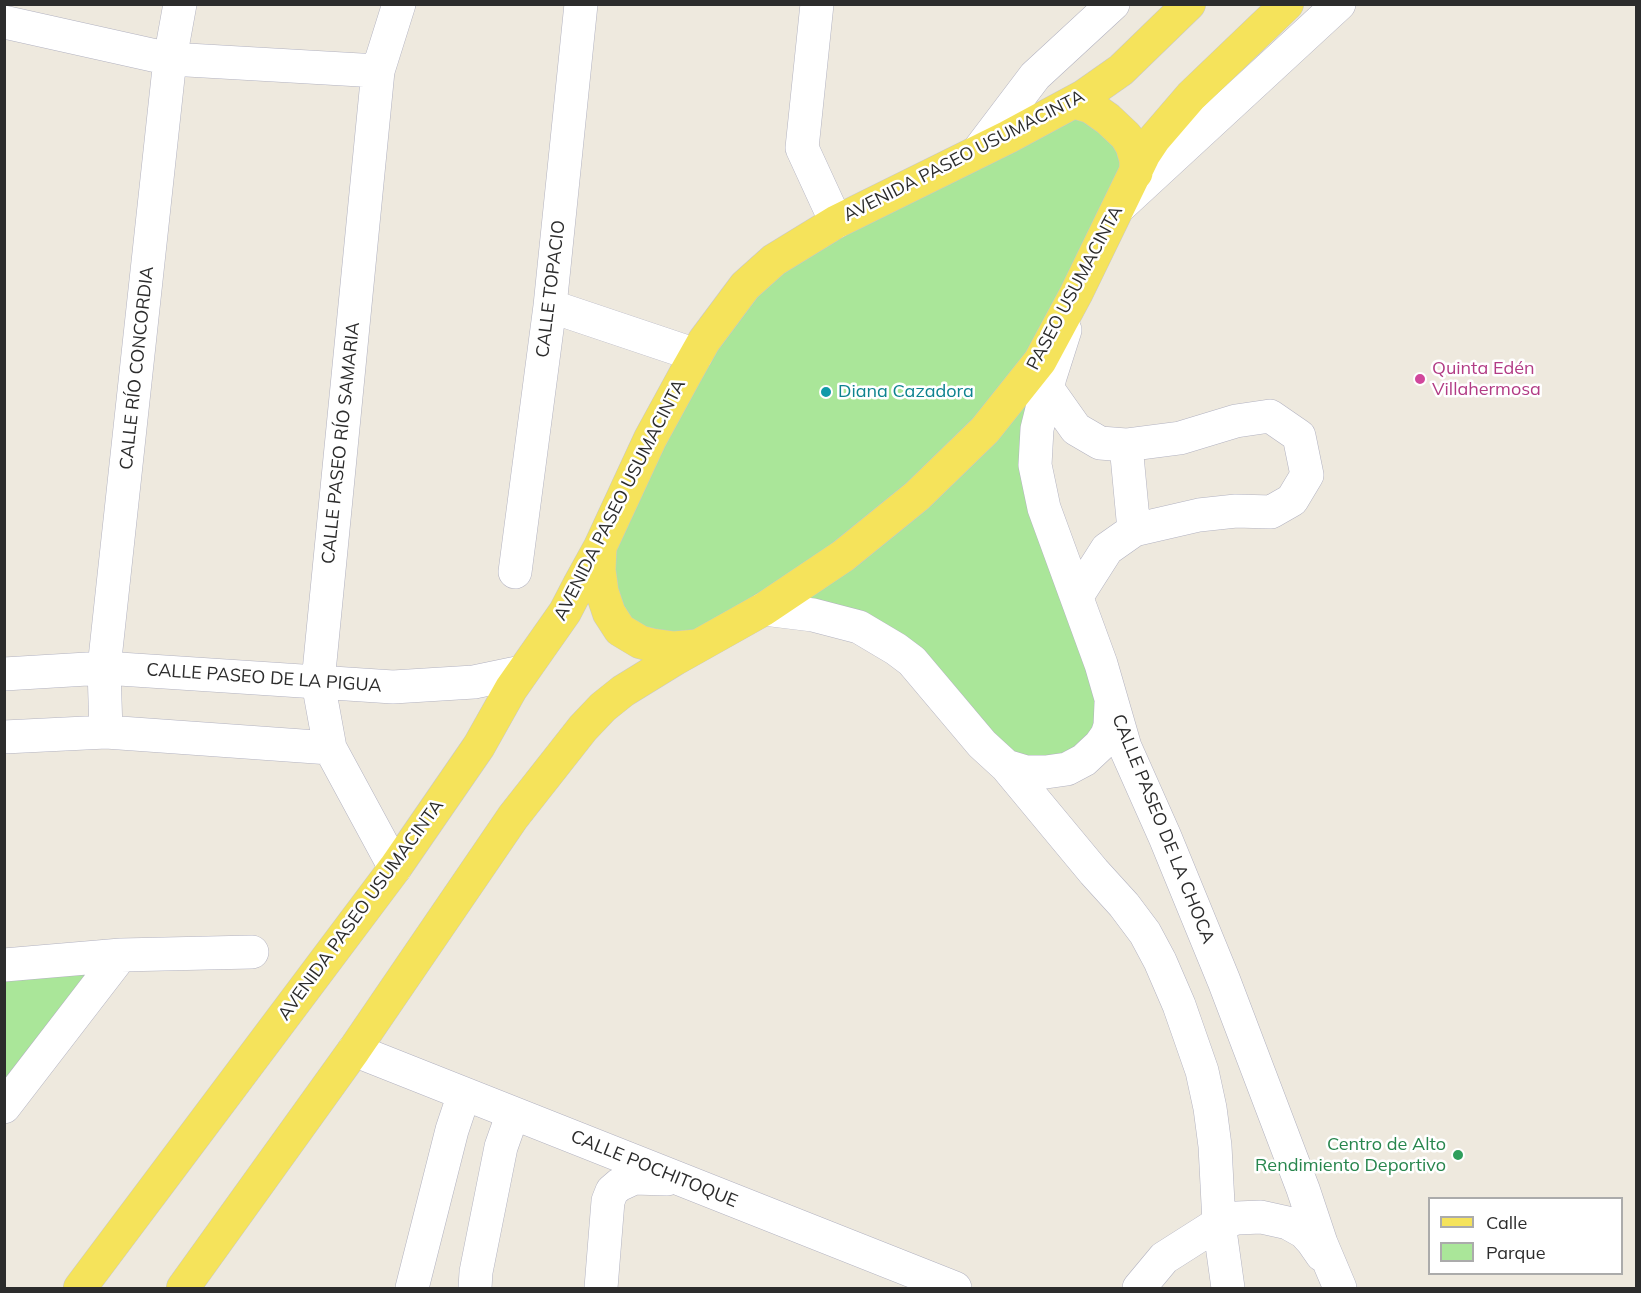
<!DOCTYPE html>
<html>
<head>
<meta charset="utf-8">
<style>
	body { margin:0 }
	#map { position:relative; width:1641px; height:1293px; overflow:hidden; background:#eee9de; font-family:Mulish,sans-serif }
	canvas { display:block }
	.frame { position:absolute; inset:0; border:6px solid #2c2c2c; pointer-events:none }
	.legend { position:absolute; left:1428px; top:1197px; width:195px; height:78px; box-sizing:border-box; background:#fff; border:2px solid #ababab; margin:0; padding:8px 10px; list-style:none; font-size:18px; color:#2c2c2c }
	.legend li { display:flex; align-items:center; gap:12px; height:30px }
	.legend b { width:30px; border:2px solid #ababab }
</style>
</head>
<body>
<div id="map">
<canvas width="1641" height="1293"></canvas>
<div class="frame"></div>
<ul class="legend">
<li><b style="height:8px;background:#f5e35b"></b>Calle</li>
<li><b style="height:16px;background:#aae699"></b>Parque</li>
</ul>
</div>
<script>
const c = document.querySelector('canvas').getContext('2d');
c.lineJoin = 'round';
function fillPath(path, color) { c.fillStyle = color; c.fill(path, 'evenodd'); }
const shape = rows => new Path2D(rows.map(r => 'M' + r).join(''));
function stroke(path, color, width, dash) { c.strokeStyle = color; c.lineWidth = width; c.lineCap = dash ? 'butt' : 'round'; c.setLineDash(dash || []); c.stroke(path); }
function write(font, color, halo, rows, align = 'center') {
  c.font = font + ' Mulish,sans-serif'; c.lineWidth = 5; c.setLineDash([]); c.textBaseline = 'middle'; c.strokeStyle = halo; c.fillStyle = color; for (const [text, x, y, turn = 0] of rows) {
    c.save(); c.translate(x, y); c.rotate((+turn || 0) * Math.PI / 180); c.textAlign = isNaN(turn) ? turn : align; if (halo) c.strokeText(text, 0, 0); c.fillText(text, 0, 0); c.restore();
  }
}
fillPath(shape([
	[1074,102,1132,146,1037,429,1112,701,1100,745,1026,772,929,681,813,615,652,645,600,580,650,438,745,286],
	[121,955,5,1107,5,965]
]), '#aae699');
const minor = shape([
	[817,4,802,148,836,222],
	[4,22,170,59,378,71],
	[979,150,1035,76,1113,4],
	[1119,207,1339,4],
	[550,306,696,355],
	[1065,330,1050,377,1037,429,1035,465,1044,508,1101,664,1125,747,1165,837,1224,981,1303,1189,1321,1243,1340,1288],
	[1047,388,1076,429,1100,443,1126,445,1180,438,1236,421,1270,416,1299,436,1307,475,1292,500,1271,512,1236,511,1199,515,1134,530,1107,549,1077,596],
	[1126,445,1134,530],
	[515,572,550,306,581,4],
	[764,609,813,615,859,627,896,649,912,661,982,744,1006,766,1094,872,1124,905,1145,933,1160,961,1179,1005,1202,1071,1210,1108,1215,1146,1219,1223,1228,1288],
	[4,674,104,668,393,687,474,682,522,672],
	[106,732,104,668,170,59,180,4],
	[4,737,106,732,330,748],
	[1006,766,1026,772,1046,772,1067,769,1084,760,1100,745,1107,735,1110,726,1111,703],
	[395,868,330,748,318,682,378,71,399,4],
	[4,965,121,955,252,952],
	[354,1050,955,1288],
	[4,1107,121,955],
	[412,1288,452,1130,464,1094],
	[475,1288,476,1272,501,1147,513,1113],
	[601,1288,608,1201,612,1191,619,1185,634,1178,667,1179],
	[1139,1288,1164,1258,1219,1223,1237,1218,1261,1217,1288,1223,1304,1232,1313,1242,1322,1255]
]);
const major = shape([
	[1074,102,1091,107,1108,119,1126,136,1132,146,1136,160,1136,173],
	[600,548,599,570,602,592,609,613,620,630,640,642,652,645,674,648,697,646],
	[80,1288,395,868,479,746,511,689,565,612,579,585,600,547,650,439,686,373,704,341,745,286,774,260,836,222,1008,137,1084,96,1121,70,1189,4],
	[183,1288,354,1050,513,817,583,728,603,707,623,691,675,659,764,609,843,556,917,496,985,430,1040,361,1076,294,1144,154,1154,139,1191,96,1287,4]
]);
stroke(minor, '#b2b2c0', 34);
stroke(major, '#c8c8c8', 34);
stroke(minor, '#fff', 33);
stroke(major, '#f5e35b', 33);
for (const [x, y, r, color] of [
	[1420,379,6,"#d1479c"],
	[826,392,6,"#0f9aa8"],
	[1458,1155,6,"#2e9e5b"]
]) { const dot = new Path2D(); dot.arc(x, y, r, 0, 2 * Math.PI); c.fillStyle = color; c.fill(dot); stroke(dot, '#fff', 2); }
write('18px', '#2c2c2c', '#fff', [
	["AVENIDA PASEO USUMACINTA",964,156,-27],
	["PASEO USUMACINTA",1075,288,-62],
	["CALLE TOPACIO",551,289,-83],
	["CALLE RÍO CONCORDIA",137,368,-84],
	["CALLE PASEO RÍO SAMARIA",341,443,-84],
	["AVENIDA PASEO USUMACINTA",620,500,-63],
	["CALLE PASEO DE LA PIGUA",264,678,4],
	["CALLE PASEO DE LA CHOCA",1163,829,68],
	["AVENIDA PASEO USUMACINTA",361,910,-54],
	["CALLE POCHITOQUE",654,1169,22]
]);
write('18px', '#b23c85', '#fff', [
	["Quinta Edén",1432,369],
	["Villahermosa",1432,390]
], 'left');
write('18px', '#0d838f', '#fff', [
	["Diana Cazadora",838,392]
], 'left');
write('18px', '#27864d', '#fff', [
	["Centro de Alto",1446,1145],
	["Rendimiento Deportivo",1446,1166]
], 'right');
</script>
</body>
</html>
